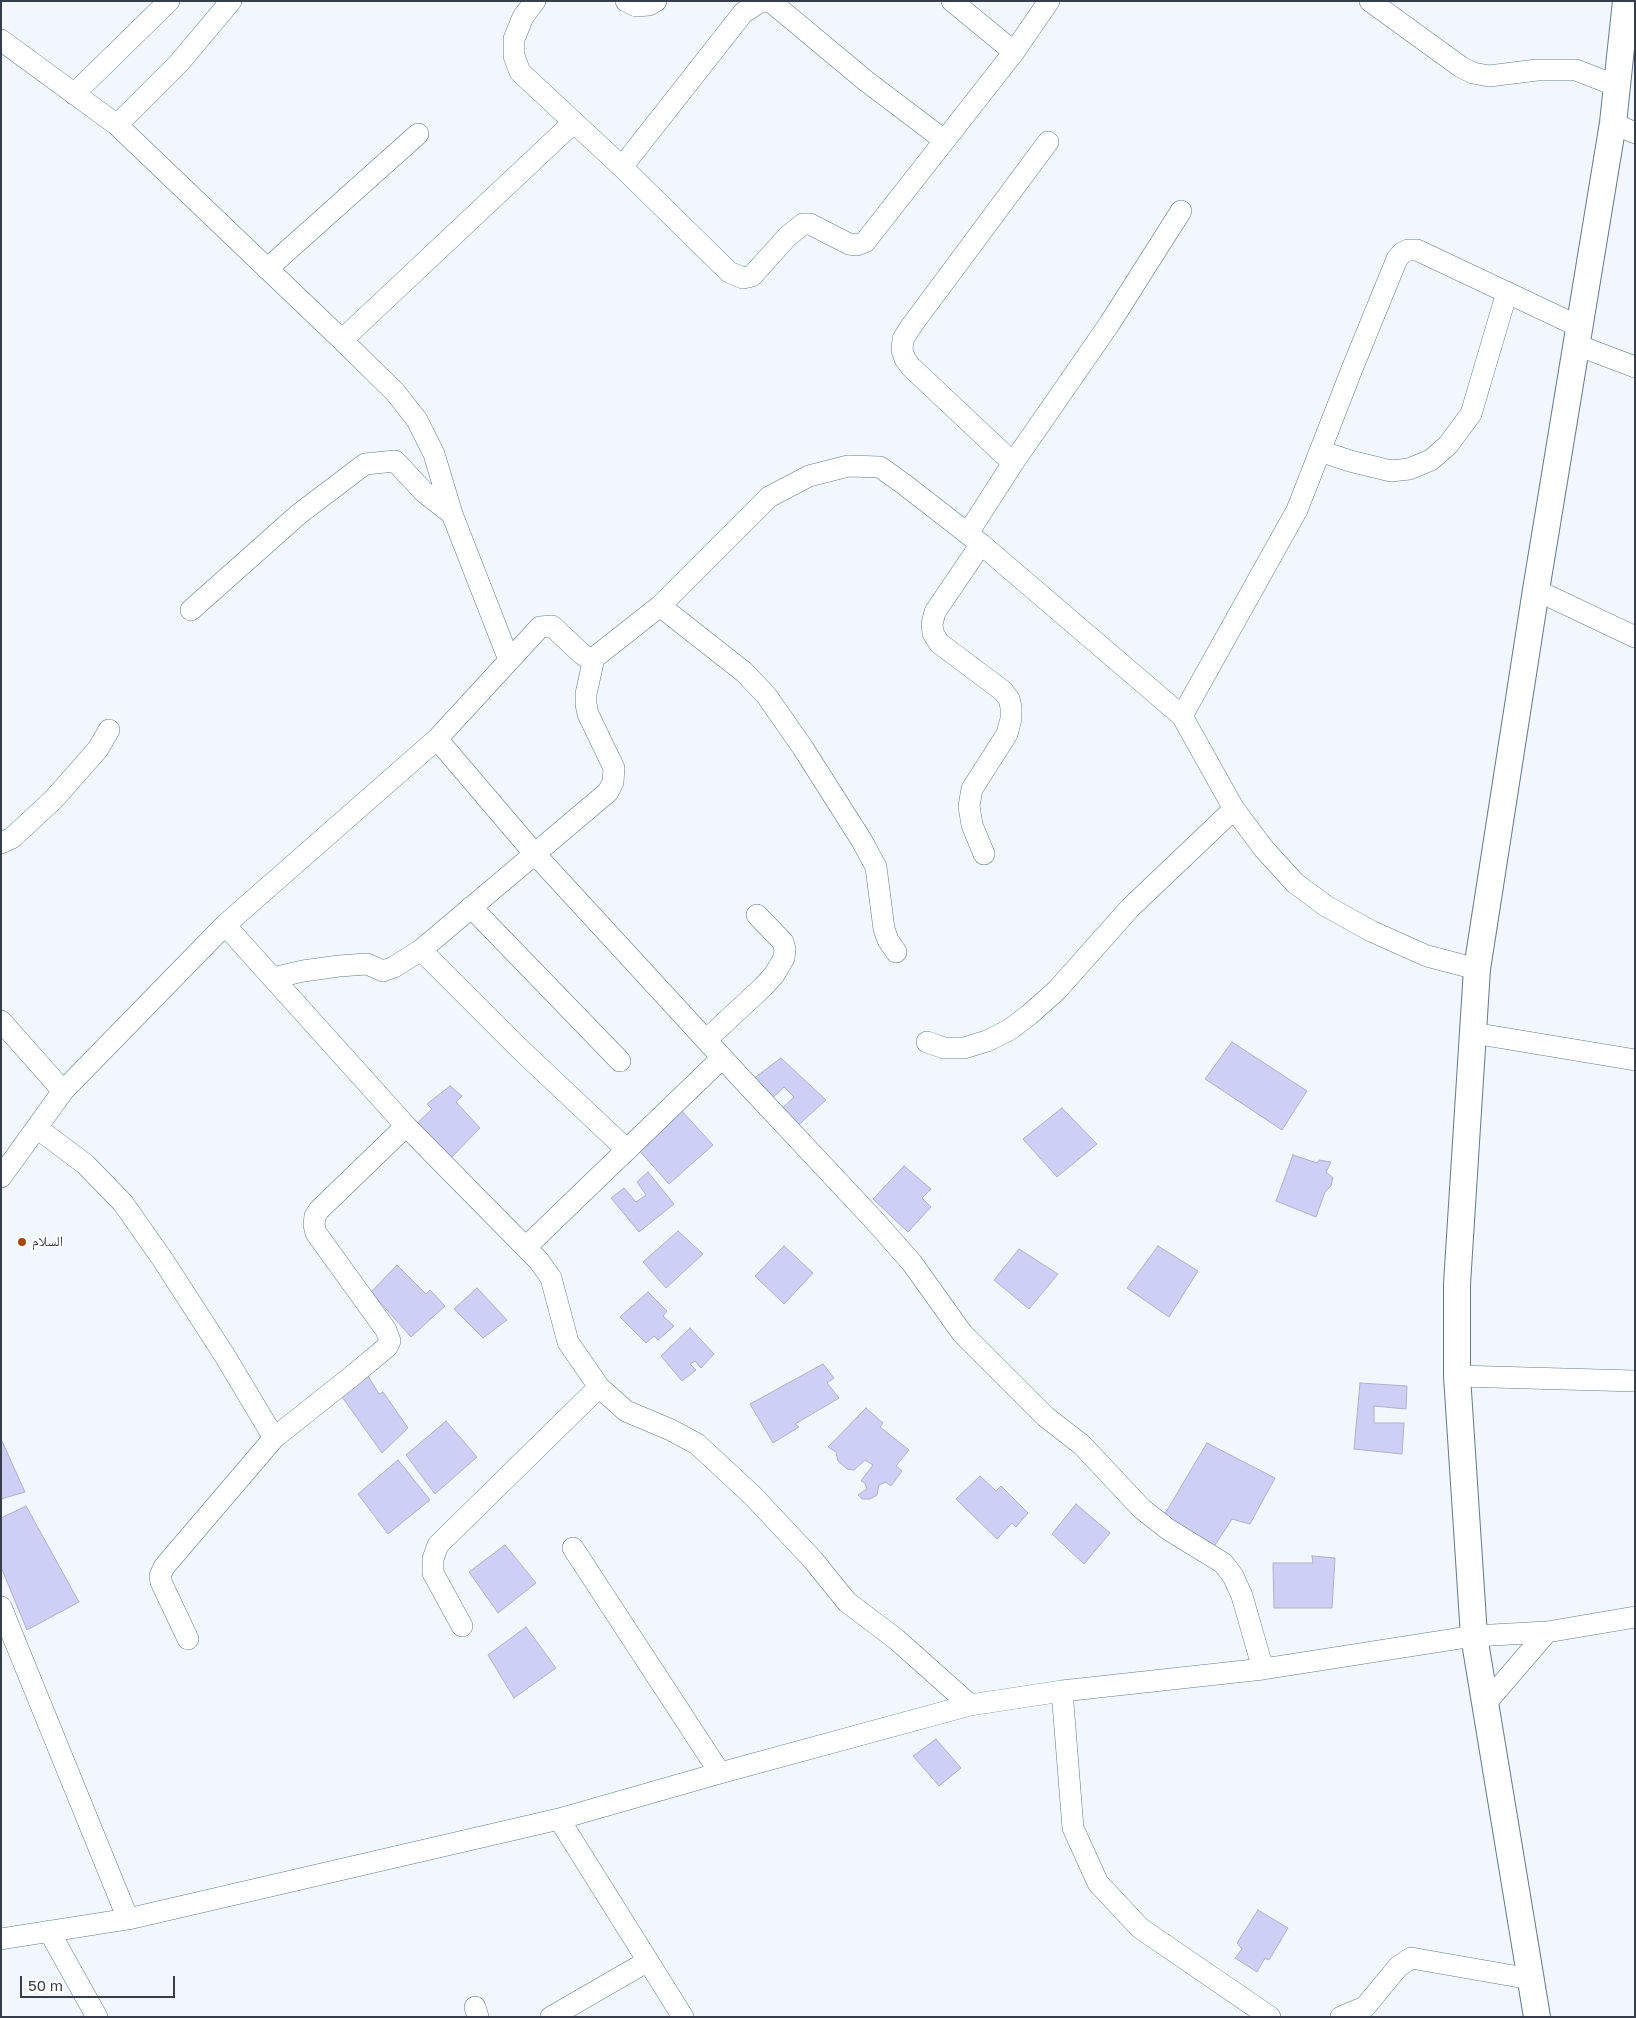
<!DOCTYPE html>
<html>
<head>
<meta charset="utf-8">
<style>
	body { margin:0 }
	#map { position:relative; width:1636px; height:2018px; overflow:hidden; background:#f2f7fd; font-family:"Golos Text",sans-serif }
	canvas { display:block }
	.frame { position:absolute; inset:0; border:2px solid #353e49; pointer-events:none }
	.scale { position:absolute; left:20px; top:1976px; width:155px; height:22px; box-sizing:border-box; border:2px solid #353e49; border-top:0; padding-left:6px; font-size:15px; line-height:18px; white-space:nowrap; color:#353e49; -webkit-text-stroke:4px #fff; paint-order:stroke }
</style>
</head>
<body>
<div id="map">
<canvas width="1636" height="2018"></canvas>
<div class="frame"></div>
<div class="scale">50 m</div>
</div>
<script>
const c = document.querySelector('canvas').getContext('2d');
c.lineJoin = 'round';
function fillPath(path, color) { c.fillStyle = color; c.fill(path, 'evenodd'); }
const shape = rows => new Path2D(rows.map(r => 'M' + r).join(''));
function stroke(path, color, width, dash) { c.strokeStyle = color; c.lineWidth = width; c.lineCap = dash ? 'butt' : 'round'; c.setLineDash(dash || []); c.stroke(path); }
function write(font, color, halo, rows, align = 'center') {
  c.font = font + ' "Golos Text","Noto Naskh Arabic",sans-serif'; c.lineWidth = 4; c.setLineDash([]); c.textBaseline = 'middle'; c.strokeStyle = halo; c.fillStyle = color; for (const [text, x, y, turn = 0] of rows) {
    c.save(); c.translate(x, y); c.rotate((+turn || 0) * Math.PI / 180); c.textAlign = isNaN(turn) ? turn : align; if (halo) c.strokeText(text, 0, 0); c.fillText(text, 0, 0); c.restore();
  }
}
const building = shape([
	[1232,1042,1307,1091,1282,1130,1205,1079,1232,1042],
	[781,1058,826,1100,794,1129,779,1111,794,1097,784,1087,770,1100,753,1079,781,1058],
	[450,1086,462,1096,456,1102,480,1128,447,1162,413,1127,432,1109,427,1104,450,1086],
	[1062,1108,1097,1144,1057,1177,1023,1139,1062,1108],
	[681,1110,713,1145,669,1184,637,1148,681,1110],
	[1293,1155,1317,1163,1319,1160,1331,1162,1326,1172,1333,1178,1331,1186,1325,1192,1316,1217,1276,1201,1293,1155],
	[904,1166,931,1189,922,1198,931,1207,908,1232,873,1199,904,1166],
	[648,1172,674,1204,639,1232,611,1198,624,1188,636,1202,646,1195,637,1182,648,1172],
	[678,1231,703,1254,666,1288,643,1262,678,1231],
	[784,1246,813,1273,784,1304,755,1276,784,1246],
	[1158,1246,1198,1271,1169,1317,1127,1288,1158,1246],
	[1019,1249,1058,1274,1029,1309,994,1280,1019,1249],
	[397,1265,426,1294,430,1290,445,1306,411,1337,371,1292,397,1265],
	[477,1288,507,1320,483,1338,454,1309,477,1288],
	[648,1292,667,1311,663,1316,674,1326,658,1340,654,1336,646,1343,620,1317,648,1292],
	[690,1328,714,1354,701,1368,695,1361,690,1364,696,1370,682,1381,661,1356,690,1328],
	[823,1364,834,1378,827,1383,839,1398,795,1424,799,1427,773,1443,750,1404,823,1364],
	[365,1371,379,1394,383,1392,408,1428,382,1453,338,1391,365,1371],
	[1360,1383,1407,1386,1406,1409,1374,1406,1374,1423,1404,1423,1402,1454,1354,1449,1360,1383],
	[866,1408,883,1423,880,1427,909,1450,896,1466,902,1471,891,1486,886,1482,879,1485,877,1495,870,1499,862,1499,858,1495,867,1489,865,1483,861,1481,873,1465,865,1460,854,1470,847,1469,838,1461,836,1452,828,1447,866,1408],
	[446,1421,477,1457,435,1494,406,1455,446,1421],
	[1,1439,25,1492,1,1499,1,1439],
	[1207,1443,1275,1478,1250,1524,1232,1519,1213,1548,1163,1517,1207,1443],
	[398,1460,430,1500,388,1534,358,1494,398,1460],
	[980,1476,996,1491,1001,1486,1028,1513,1016,1527,1012,1523,997,1539,956,1499,980,1476],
	[1076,1504,1110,1533,1084,1564,1052,1534,1076,1504],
	[26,1506,79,1602,27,1630,1,1567,1,1518,26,1506],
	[505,1545,536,1583,498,1613,469,1572,505,1545],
	[1312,1556,1335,1558,1332,1608,1274,1608,1273,1563,1313,1563,1312,1556],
	[526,1627,556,1668,514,1698,488,1655,526,1627],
	[936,1739,961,1768,939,1786,913,1756,936,1739],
	[1258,1910,1288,1928,1269,1960,1265,1958,1257,1972,1235,1958,1242,1949,1237,1943,1258,1910]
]);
fillPath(building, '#cecff5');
stroke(building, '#aeafce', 1);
const minor = shape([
	[535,1,523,17,514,39,514,56,520,72,622,167,729,272,743,278,752,276,787,237,803,224,810,224,849,244,857,245,865,242,1014,52,1049,1],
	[626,1,636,6,649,5,656,1],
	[952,1,1014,52],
	[1370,1,1461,67,1473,73,1489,76,1537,70,1576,70,1617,86],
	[1,40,117,125,342,340,395,392,417,420,434,454,452,514,509,660],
	[74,94,169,1],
	[1613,123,1635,133],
	[117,125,179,63,231,1],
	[622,167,743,13,758,3,770,1,866,81,944,140],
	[267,269,418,134],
	[342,340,574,122],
	[1577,345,1635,367],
	[1320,451,1350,461,1391,471,1409,469,1431,460,1448,445,1471,414,1507,292],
	[1013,463,911,367,905,359,902,350,903,339,912,325,1048,142],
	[968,533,1013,463,1110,323,1181,211],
	[981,544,935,612,932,624,933,633,939,643,1003,691,1009,699,1011,707,1011,719,1007,734,972,789,969,806,972,825,984,854],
	[1536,590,1635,637],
	[660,606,744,672,766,695,803,748,862,841,876,867,884,929,888,940,896,952],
	[191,610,299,514,365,464,395,461,424,492,452,514],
	[1182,716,1297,510,1352,369,1397,259,1402,253,1408,250,1417,250,1580,327],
	[437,739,534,853,740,1077,874,1220,912,1263,962,1333,1046,1417,1082,1445,1142,1509,1169,1530,1223,1563,1233,1576,1242,1596,1263,1669],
	[1,843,12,838,54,799,98,749,109,730],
	[471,907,620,1061],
	[225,925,406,1126,539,1261,551,1278,568,1342,599,1387,626,1411,671,1430,697,1444,753,1496,813,1560,847,1602,896,1639,970,1705],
	[421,950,522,1051,627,1150],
	[273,978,303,971,339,966,367,964,383,971,394,967,421,950,608,792,613,782,614,768,588,714,586,704,586,694,594,658],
	[1,1021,63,1091],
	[1473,1033,1635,1060],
	[706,1040,763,987,774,975,784,958,785,949,783,942,757,915],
	[927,1042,944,1048,964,1048,987,1041,1009,1030,1029,1015,1057,990,1130,908,1234,809],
	[37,1128,85,1164,123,1203,163,1260,225,1356,274,1438],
	[1,1177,63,1091,225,925,437,739,540,627,552,626,582,654,588,658,594,658,660,606,769,497,809,476,848,466,880,467,905,485,981,544,1182,716,1234,809,1264,849,1295,883,1326,906,1371,931,1427,956,1477,969],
	[526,1247,722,1058],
	[1457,1376,1635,1381],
	[573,1548,720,1773],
	[1,1607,128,1919],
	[462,1626,433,1573,433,1559,438,1545,599,1387],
	[188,1639,161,1582,160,1576,164,1567,274,1438,352,1376,387,1347,390,1341,386,1330,316,1233,314,1225,315,1216,319,1210,406,1126],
	[1062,1691,1073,1828,1098,1883,1140,1928,1270,2017],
	[1485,1704,1547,1632],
	[559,1819,683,2017],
	[49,1931,97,2017],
	[1,1939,128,1919,559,1819,720,1773,970,1705,1062,1691,1263,1669,1474,1636,1547,1632,1635,1617],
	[475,2007,478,2017],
	[551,2017,648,1961],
	[1341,2017,1365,2007,1398,1967,1411,1958,1531,1979]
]);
const tertiary = shape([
	[1537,2017,1474,1636,1457,1376,1457,1284,1477,969,1536,590,1613,123,1626,1]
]);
stroke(minor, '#657992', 22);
stroke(tertiary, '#657992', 28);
stroke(minor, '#fff', 21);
stroke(tertiary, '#fff', 26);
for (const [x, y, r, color] of [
	[22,1242,5,"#aa4517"]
]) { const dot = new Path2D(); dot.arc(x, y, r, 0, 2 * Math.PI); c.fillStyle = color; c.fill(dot); stroke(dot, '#fff', 2); }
write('14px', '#353e49', '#fff', [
	["السلام",32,1242]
], 'left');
</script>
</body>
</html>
